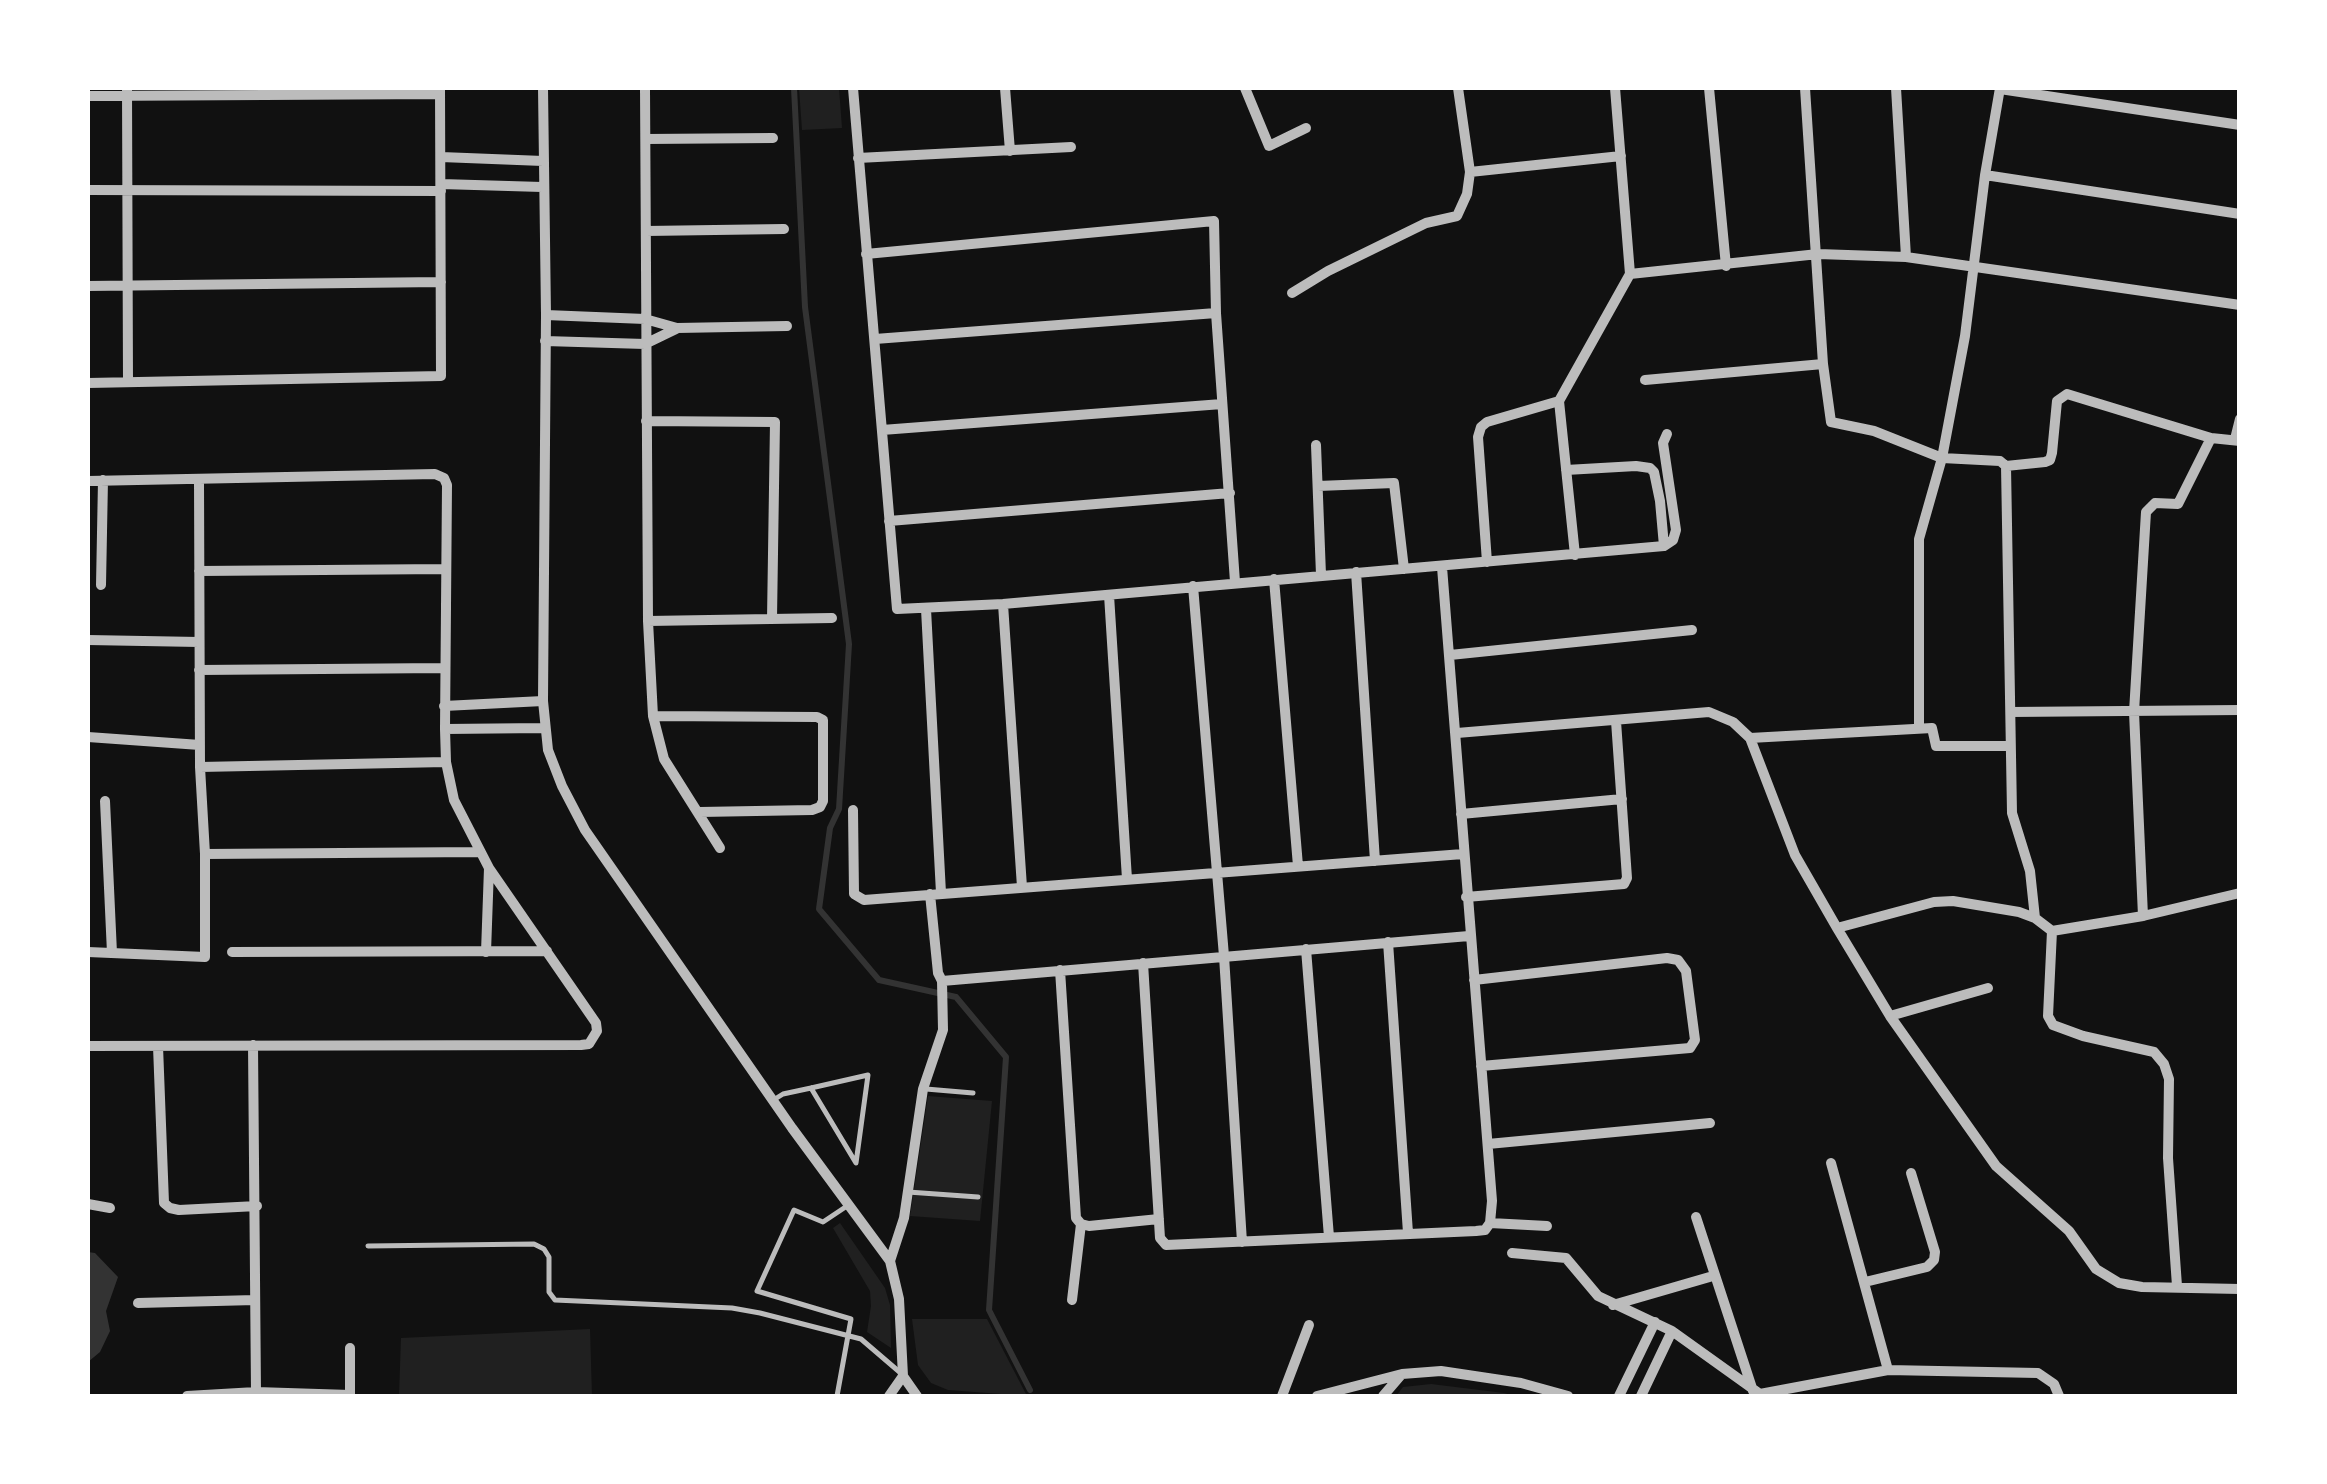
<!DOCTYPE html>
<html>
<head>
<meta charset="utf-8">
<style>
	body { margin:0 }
	#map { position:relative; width:2327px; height:1484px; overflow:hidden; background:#111; font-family:Signika,sans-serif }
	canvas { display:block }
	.frame { position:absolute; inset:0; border:90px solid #fff; pointer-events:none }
</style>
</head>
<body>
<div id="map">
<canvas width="2327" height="1484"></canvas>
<div class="frame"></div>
</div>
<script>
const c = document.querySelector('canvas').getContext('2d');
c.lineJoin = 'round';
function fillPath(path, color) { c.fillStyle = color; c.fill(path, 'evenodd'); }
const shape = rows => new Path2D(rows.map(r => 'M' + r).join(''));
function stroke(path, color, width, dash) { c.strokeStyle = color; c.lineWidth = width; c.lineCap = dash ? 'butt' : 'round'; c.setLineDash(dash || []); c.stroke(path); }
fillPath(shape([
	[799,88,839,88,842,128,802,130],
	[928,1096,992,1101,980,1221,910,1216],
	[840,1223,885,1288,890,1305,891,1348,867,1332,871,1306,870,1291,833,1228],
	[912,1319,987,1319,1027,1396,948,1390,931,1383,918,1365],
	[590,1329,592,1396,399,1396,401,1338],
	[1431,1384,1504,1393,1515,1396,1396,1396,1403,1387]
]), '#202020');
fillPath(shape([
	[88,1252,95,1253,118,1277,106,1311,110,1331,100,1352,88,1362]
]), '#333');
stroke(shape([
	[794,88,805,307,849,644,839,809,830,828,819,909,879,980,956,997,1006,1057,989,1310,1030,1390]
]), '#333', 6);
stroke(shape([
	[926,1089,973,1093],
	[775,1099,783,1094,811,1088,868,1075,856,1163,811,1088],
	[908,1192,978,1197],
	[368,1246,534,1244,544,1249,549,1257,549,1292,555,1300,732,1308,760,1313,861,1339,903,1375],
	[837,1396,851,1319,757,1291,794,1210,823,1222,847,1206]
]), '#bcbcbc', 5);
stroke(shape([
	[127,88,128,381],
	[543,88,546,315,543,701,548,750,562,786,585,830,792,1128,890,1261,899,1299,903,1376,917,1396],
	[645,88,648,621,653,716,664,759,720,848],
	[853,88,897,609,1003,604,1664,546],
	[1005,88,1010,151],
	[1245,88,1269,146,1306,128],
	[1709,88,1726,266],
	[1805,88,1823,364,1831,422,1874,431,1942,458,2000,461,2006,466,2045,462,2050,460,2052,453,2057,401,2067,394,2211,438,2240,441],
	[1896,88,1906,257],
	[2000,89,2240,125],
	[88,96,440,94],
	[646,139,773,138],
	[441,157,543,161],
	[858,158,1071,147],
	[1470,172,1621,156],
	[1985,175,2240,214],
	[441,184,542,187],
	[88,190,441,191],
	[646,231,784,229],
	[866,254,1214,221,1216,313,1235,582],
	[1630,274,1818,254,1906,257,2240,305],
	[88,286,441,282],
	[1292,293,1328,271,1426,223,1457,216,1467,194,1470,172,1458,88],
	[546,315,645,319,677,328,787,326],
	[875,339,1216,313],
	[545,341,645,344,676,329],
	[1645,380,1823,364],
	[88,383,441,376,440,88],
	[646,421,775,422,772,619],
	[882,430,1222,404],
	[2235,439,2240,419],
	[1316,445,1321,575],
	[2006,466,2012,813,2030,871,2035,918],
	[1566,470,1636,466,1650,468,1654,472,1660,501,1664,546],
	[88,481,435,474,444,478,447,485,445,729,446,762,454,800,489,868,596,1023,597,1031,589,1044,581,1045,88,1046],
	[1318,486,1394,483,1404,569],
	[889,521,1230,493],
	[1664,546,1673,540,1676,530,1663,443,1667,434],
	[1575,555,1559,401,1630,274,1615,88],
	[1487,562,1478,437,1481,427,1487,422,1559,401],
	[199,571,446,569],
	[1356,572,1375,861],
	[1274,579,1298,866],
	[101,585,103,480],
	[1193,586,1224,956,1242,1242],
	[1109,595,1127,879],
	[1003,604,1022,887],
	[926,609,941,893],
	[648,621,832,618],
	[88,640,199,642],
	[1450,655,1692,630],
	[199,670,444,668],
	[444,706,543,701],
	[2011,712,2240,710],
	[653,716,817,717,823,720,823,801,820,807,812,810,700,812],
	[1919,728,1919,539,1942,458,1965,336,1985,175,2000,88],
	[445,729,544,728],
	[1457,733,1709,712,1733,722,1750,738,1795,855,1837,928,1890,1016,1996,1166,2069,1231,2096,1269,2119,1283,2142,1287,2240,1289],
	[88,737,200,745],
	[1750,738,1932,728,1936,746,2010,746],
	[200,767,446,762],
	[105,801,112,953],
	[853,810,854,894,864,900,1463,854],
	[1461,814,1622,799],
	[205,854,479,852],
	[930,894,938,973,942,981,1469,936],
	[1466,897,1624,884,1627,878,1616,721],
	[2143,916,2134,712,2146,512,2155,503,2178,504,2211,438],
	[1837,928,1934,902,1953,901,2019,912,2035,918,2052,931,2143,916,2240,893],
	[2052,931,2048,1016,2053,1025,2083,1036,2154,1052,2164,1064,2169,1079,2168,1158,2177,1286],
	[1388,942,1408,1233],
	[1306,949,1329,1237],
	[88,952,205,957,205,854,200,767,199,480],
	[232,952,547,951],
	[486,952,489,868],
	[1143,963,1160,1238,1166,1245,1476,1231,1485,1230,1490,1223,1492,1201,1442,567],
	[1060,970,1076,1218,1081,1224,1089,1226,1159,1219],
	[1474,980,1667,958,1678,960,1686,971,1695,1040,1690,1048,1481,1066],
	[1890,1016,1988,988],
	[253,1045,256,1392],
	[158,1046,164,1203,170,1208,179,1210,257,1206],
	[1488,1144,1710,1123],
	[1831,1163,1888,1370],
	[88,1204,110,1208],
	[1696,1217,1753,1391],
	[1490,1223,1547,1226],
	[1512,1253,1566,1258,1598,1296,1672,1331,1760,1394,1888,1370,2038,1373,2054,1384,2059,1396],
	[890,1261,904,1218,923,1089,943,1030,942,981],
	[1865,1282,1927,1267,1934,1260,1935,1252,1911,1173],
	[1072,1300,1081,1224],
	[138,1303,255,1300],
	[1613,1305,1713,1276],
	[187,1396,256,1392,350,1395],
	[350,1396,350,1348],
	[889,1396,903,1376],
	[1282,1396,1309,1325],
	[1317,1396,1402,1374,1441,1371,1521,1383,1568,1396],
	[1383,1396,1401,1375],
	[1619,1396,1655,1322],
	[1641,1396,1672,1331]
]), '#bcbcbc', 10);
</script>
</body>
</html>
